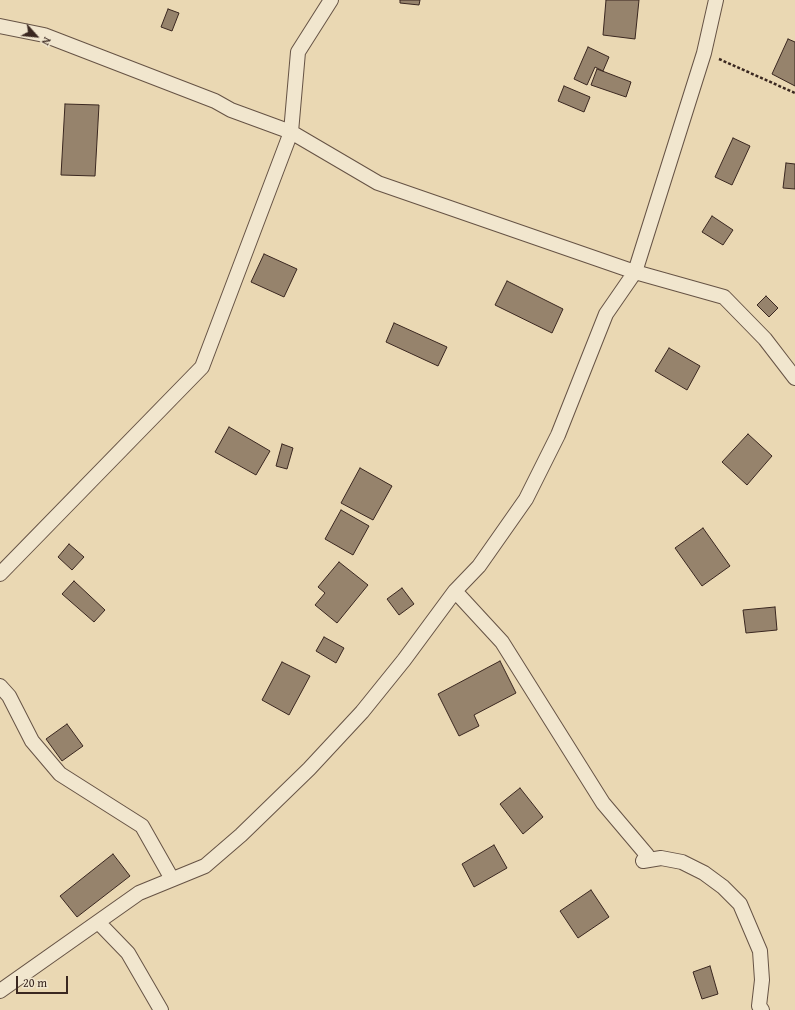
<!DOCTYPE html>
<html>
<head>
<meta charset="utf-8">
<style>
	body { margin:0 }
	#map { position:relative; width:795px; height:1010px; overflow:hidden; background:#ead8b3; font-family:"Gentium Book Plus",serif }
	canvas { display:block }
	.north { position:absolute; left:16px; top:16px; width:40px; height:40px; -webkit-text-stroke:3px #f1e6ce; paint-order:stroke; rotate:117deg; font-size:11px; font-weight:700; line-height:16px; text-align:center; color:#3a2720 }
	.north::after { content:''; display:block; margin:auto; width:14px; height:18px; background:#3a2720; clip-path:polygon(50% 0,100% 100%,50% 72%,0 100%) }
	.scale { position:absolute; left:16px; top:976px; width:52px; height:18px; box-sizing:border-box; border:2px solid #3a2720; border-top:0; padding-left:5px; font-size:12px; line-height:14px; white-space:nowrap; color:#3a2720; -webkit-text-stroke:3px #f1e6ce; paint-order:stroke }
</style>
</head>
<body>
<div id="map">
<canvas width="795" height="1010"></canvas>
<div class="north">N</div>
<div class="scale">20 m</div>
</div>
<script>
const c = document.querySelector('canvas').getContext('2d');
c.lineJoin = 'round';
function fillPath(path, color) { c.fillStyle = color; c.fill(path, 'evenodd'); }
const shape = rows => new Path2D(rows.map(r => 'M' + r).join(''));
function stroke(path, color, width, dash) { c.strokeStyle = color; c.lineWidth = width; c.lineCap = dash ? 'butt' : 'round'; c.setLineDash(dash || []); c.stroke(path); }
const building = shape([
	[400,0,420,0,419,5,400,3,400,0],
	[606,0,639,0,635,39,603,35,606,0],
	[168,9,179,13,172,31,161,27,168,9],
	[788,39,795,42,795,86,772,74,788,39],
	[588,47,609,57,603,71,595,67,587,85,574,79,588,47],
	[597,69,631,82,626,97,591,85,597,69],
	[564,86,590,97,584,112,558,101,564,86],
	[65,104,99,105,95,176,61,175,65,104],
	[733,138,750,146,732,185,715,177,733,138],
	[786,163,795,164,795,189,783,188,786,163],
	[712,216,733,230,723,245,702,232,712,216],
	[264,254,297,269,284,297,251,282,264,254],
	[507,281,563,309,552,333,495,305,507,281],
	[766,296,778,308,769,317,757,305,766,296],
	[394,323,447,347,438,366,386,342,394,323],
	[669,348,700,366,687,390,655,371,669,348],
	[229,427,270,451,256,475,215,452,229,427],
	[748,434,772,456,747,485,722,462,748,434],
	[282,444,293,448,287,469,276,466,282,444],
	[360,468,392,486,373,520,341,503,360,468],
	[341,510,369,526,353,555,325,539,341,510],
	[703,528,730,566,702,586,675,548,703,528],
	[69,544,84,557,72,570,58,557,69,544],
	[339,562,368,585,337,623,315,605,325,593,318,587,339,562],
	[74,581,105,610,94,622,62,594,74,581],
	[402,588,414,604,399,615,387,599,402,588],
	[775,607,777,630,746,633,743,610,775,607],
	[324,637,344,648,336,663,316,651,324,637],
	[500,661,516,693,474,715,479,726,459,736,438,694,500,661],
	[282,662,310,676,289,715,262,700,282,662],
	[67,724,83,746,62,761,46,739,67,724],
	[520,788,543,817,523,834,500,804,520,788],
	[494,845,507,868,474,887,462,864,494,845],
	[113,854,130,876,77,917,60,896,113,854],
	[591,890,609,917,578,938,560,911,591,890],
	[710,966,718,994,702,999,693,972,710,966]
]);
fillPath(building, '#96836c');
stroke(building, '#3a2720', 1);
const minor = shape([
	[716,0,704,53,635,272,724,297,765,339,795,378],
	[0,26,44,35,215,101,231,110,291,132,378,183,635,272,606,314,558,435,526,499,479,566,455,591,404,660,362,712,309,769,241,835,205,866,139,893,0,991],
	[0,574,202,367,291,132,298,52,331,0],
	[455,591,502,642,603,803,647,855,643,861,661,858,682,862,704,873,723,887,740,904,760,951,762,980,759,1006,762,1010],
	[0,686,9,696,32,741,60,774,142,826,172,879],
	[99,923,128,953,161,1010]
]);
stroke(minor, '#665345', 16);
stroke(shape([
	[719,59,795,93]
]), '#3a2720', 2.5, [3, 2]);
stroke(minor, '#f1e6ce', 14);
</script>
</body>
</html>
